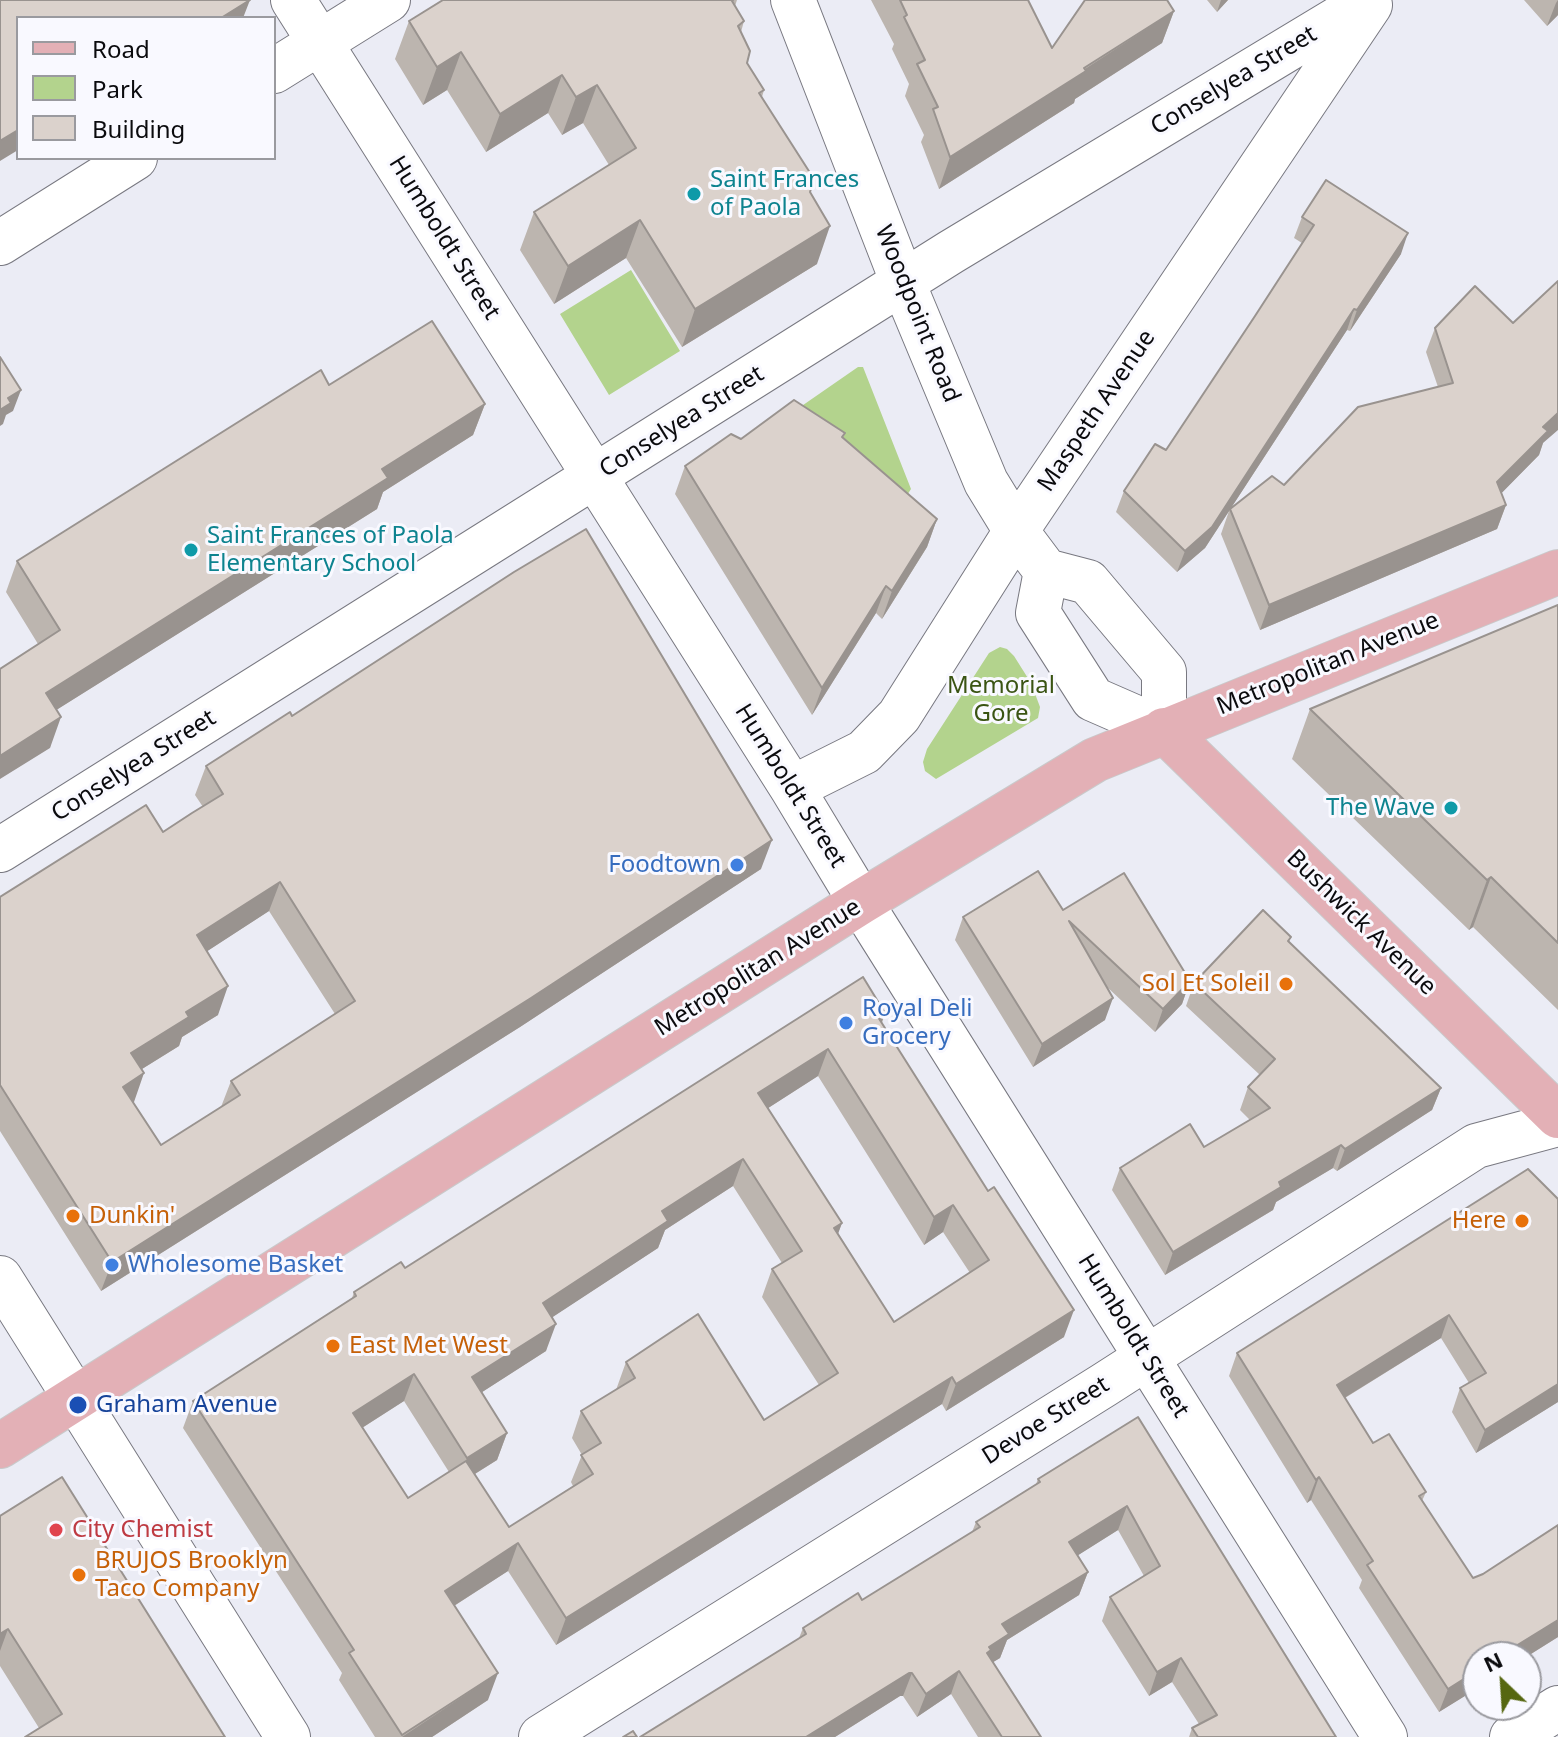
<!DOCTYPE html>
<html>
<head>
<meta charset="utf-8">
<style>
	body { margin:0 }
	#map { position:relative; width:1558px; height:1737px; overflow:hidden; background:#ebecf5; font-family:"Noto Sans",sans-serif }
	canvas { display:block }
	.legend { position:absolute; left:16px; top:16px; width:260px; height:144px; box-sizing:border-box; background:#f9f9ff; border:2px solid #9a9a9f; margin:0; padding:10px 14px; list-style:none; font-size:24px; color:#0b0b0e }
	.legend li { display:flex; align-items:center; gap:16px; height:40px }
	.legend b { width:40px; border:2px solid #9a9a9f }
	.north { position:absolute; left:1462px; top:1641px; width:80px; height:80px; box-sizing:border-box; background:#f9f9ff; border:2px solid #9a9a9f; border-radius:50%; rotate:335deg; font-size:22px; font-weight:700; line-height:32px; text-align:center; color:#0b0b0e }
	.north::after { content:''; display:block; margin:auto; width:28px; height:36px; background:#566710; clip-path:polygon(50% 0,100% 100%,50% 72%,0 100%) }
</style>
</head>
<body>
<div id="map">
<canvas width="1558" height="1737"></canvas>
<ul class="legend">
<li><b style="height:10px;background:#e3b0b6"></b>Road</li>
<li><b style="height:22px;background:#b3d38d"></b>Park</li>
<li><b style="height:22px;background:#dbd2cc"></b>Building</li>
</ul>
<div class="north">N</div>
</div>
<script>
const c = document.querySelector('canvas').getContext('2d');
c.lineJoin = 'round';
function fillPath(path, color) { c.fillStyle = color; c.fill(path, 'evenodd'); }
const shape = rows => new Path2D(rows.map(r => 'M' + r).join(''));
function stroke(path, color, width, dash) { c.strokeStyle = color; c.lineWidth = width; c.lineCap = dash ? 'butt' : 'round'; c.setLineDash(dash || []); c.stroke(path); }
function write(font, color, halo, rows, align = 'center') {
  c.font = font + ' "Noto Sans",sans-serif'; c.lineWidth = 6; c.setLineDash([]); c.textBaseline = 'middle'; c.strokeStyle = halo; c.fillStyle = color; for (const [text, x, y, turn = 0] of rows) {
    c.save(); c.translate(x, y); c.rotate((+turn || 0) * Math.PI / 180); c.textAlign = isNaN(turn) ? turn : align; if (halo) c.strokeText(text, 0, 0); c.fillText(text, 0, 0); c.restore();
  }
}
fillPath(shape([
	[631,270,680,351,609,395,560,314],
	[858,367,863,367,911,489,902,503,780,421],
	[1000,647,1007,649,1014,656,1031,683,1040,707,1038,718,936,779,925,771,923,762,927,749,989,653]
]), '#b3d38d');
const minor = shape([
	[293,0,792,788,871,919,1385,1737],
	[793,0,903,283,986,482,1016,531,1046,571,1088,582,1164,672,1164,730,1093,699,1038,613,1046,571],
	[274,71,388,0],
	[0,243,135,158],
	[792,788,864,752,899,716,1016,531,1370,5],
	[0,850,951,252,1369,0],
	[0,1278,288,1737],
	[541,1737,1104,1385,1476,1146,1558,1124],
	[1512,1737,1558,1708]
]);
const major = shape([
	[1164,730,1558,1116],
	[0,1446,861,902,1095,760,1558,572]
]);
stroke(minor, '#787880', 46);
stroke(major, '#c9c9ca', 46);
stroke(minor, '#fff', 44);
stroke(major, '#e3b0b6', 44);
fillPath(shape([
	[443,0,737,0,735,6,744,21,741,32,747,63,764,90,762,97,810,192,817,264,682,347,626,258,554,304,520,250,534,212,609,165,583,123,562,135,548,113,486,152,447,90,423,105,395,59,409,21],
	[871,0,1028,0,1052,48,1174,11,1162,43,1075,99,1074,103,939,189,921,142,924,135,905,96,909,84,892,49,894,44],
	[1207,0,1228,0,1217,12],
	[1524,0,1558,0,1558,15,1547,26],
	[1302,217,1401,254,1350,331,1347,330,1231,508,1284,485,1438,387,1426,352,1435,328,1543,443,1539,455,1501,493,1506,505,1497,529,1260,630,1221,534,1229,511,1205,548,1177,572,1116,512,1124,491,1166,450,1255,316,1302,243,1294,238],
	[329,385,485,404,473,435,383,492,377,509,56,710,50,748,38,644,6,592,17,561],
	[845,433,843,438,937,519,927,547,882,619,876,613,812,715,675,494,685,466,741,439],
	[1558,605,1558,1010,1473,927,1469,930,1292,759,1310,709],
	[292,716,761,869,520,1027,101,1291,0,1131,0,897,163,832,203,807,195,795,206,766],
	[269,911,335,1014,231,1081,221,1107,161,1145,133,1103,142,1069,179,1046,182,1037,218,1015,207,951],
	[1063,910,1190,981,1182,1004,1155,1032,1107,987,1105,1020,1033,1067,955,940,963,917],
	[1291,937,1289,942,1441,1088,1432,1110,1337,1171,1333,1168,1276,1202,1273,1210,1165,1275,1112,1190,1120,1168,1204,1147,1250,1120,1240,1110,1248,1087,1260,1075,1186,1006,1194,983],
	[885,1013,882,1023,1064,1337,946,1411,942,1404,556,1645,508,1571,454,1606,488,1700,432,1737,375,1737,339,1680,342,1673,183,1428,193,1401,352,1298,354,1292,405,1268],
	[818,1076,924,1245,943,1232,970,1273,894,1322,838,1233,842,1223,768,1108],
	[733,1186,782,1263,772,1269,762,1297,819,1385,764,1420,626,1362,616,1390,581,1411,572,1438,582,1455,571,1482,573,1486,509,1527,475,1474,497,1460,507,1433,482,1392,546,1351,552,1317,658,1248,665,1230],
	[404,1401,449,1472,408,1498,362,1428],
	[1558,1199,1558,1402,1476,1453,1452,1412,1460,1388,1469,1383,1441,1338,1345,1398,1373,1443,1426,1492,1422,1501,1473,1578,1483,1574,1558,1525,1558,1637,1439,1712,1359,1588,1362,1580,1311,1500,1307,1503,1229,1376,1237,1353],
	[1138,1417,1336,1737,1189,1737,1192,1728,1199,1724,1172,1682,1149,1696,1102,1621,1110,1597,1144,1576,1118,1530,1078,1555,1088,1572,1079,1595,1007,1640,1000,1658,993,1662,1041,1737,978,1737,951,1694,917,1717,903,1696,900,1696,835,1737,640,1737,799,1638,803,1628,862,1600,972,1532,976,1522,1036,1484,1038,1479],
	[0,1516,225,1737,39,1728,0,1666]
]), '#bcb5af');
fillPath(shape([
	[250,0,243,18,221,18],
	[1221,0,1228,0,1217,12],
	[1558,0,1558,15,1547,26,1556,3],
	[1174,11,1162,43,1075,99,1074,103,939,189,950,157],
	[461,52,447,90,423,105,437,67],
	[562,75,548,113,486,152,500,114],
	[597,85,583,123,562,135,576,97],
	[18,130,18,150,0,161,0,141],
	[640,220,626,258,554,304,568,266],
	[830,226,817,264,682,347,695,309],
	[1408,233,1401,254,1350,331,1357,310],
	[1354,309,1347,330,1205,548,1177,572,1185,551],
	[21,390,13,411,6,415,3,424,0,426,0,409,8,398],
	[485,404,473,435,383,492,377,509,34,724,46,693,382,469],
	[1558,413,1558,430,1543,443,1539,455,1488,507,1497,482,1543,427],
	[1506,505,1497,529,1260,630,1269,605],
	[937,519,927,547,882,619,892,591],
	[886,586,876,613,812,715,822,688],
	[61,717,50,748,0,779,0,756],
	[772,840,761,869,520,1027,101,1291,112,1262],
	[1491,877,1473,927,1469,930,1487,880],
	[280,882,269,911,186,965,197,935],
	[1190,981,1182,1004,1155,1032,1163,1009],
	[228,986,218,1015,182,1037,179,1046,121,1082,131,1053,186,1012],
	[1113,998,1105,1020,1033,1067,1042,1044],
	[885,1013,875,1040,878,1017],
	[828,1049,818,1076,748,1121,758,1093],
	[144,1073,134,1102,113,1116,123,1087],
	[1441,1088,1432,1110,1337,1171,1345,1149],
	[1341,1145,1333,1168,1276,1202,1273,1210,1165,1275,1173,1252,1279,1182],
	[743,1159,733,1186,665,1230,658,1248,533,1330,543,1303,662,1211],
	[953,1205,943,1232,924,1245,934,1217],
	[842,1223,832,1250,834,1228],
	[1074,1310,1064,1337,946,1411,956,1384],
	[1449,1315,1441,1338,1328,1408,1337,1385],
	[556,1324,546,1351,462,1405,472,1377],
	[414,1374,404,1401,343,1440,353,1413],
	[952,1377,942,1404,556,1645,566,1618],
	[1558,1384,1558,1402,1476,1453,1485,1430],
	[507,1433,497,1460,457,1485,467,1458],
	[1319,1477,1311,1500,1307,1503,1316,1480],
	[1127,1506,1118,1530,1061,1566,1069,1542],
	[518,1543,508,1571,435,1618,445,1591],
	[1088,1572,1079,1595,1007,1640,1000,1658,985,1667,989,1647,1002,1624],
	[1558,1620,1558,1637,1526,1657,1498,1657],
	[8,1629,0,1651,0,1634],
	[1181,1658,1172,1682,1149,1696,1157,1672],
	[1478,1670,1478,1688,1439,1712,1448,1689],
	[959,1671,951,1694,917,1717,926,1694],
	[498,1673,488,1700,432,1737,402,1737],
	[909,1673,912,1673,903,1696,900,1696,835,1737,806,1737]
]), '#99938f');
const building = shape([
	[0,0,250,0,221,18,18,18,18,130,0,141,0,0],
	[443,0,733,0,732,1,744,21,738,26,750,51,747,63,764,90,759,93,814,179,810,192,830,226,695,309,640,220,568,266,534,212,636,148,597,85,576,97,562,75,500,114,461,52,437,67,409,21,443,0],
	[900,0,1028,0,1052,48,1085,0,1167,0,1174,11,1084,68,1086,71,950,157,933,109,938,107,917,64,925,60,904,17,907,15,900,0],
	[1326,180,1408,233,1357,310,1354,309,1212,527,1185,551,1124,491,1155,444,1166,450,1255,316,1314,225,1302,217,1326,180],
	[1558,281,1558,413,1543,427,1548,431,1497,482,1506,505,1269,605,1230,509,1272,476,1284,485,1358,407,1453,383,1435,328,1475,286,1513,323,1558,281],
	[432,321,485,404,382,469,388,478,46,693,61,717,0,756,0,669,60,630,17,561,321,370,329,385,432,321],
	[0,357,21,390,8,398,11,403,0,410,0,357],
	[794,400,845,433,842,437,937,519,892,591,886,586,822,688,685,466,731,434,741,439,794,400],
	[586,529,772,840,531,998,112,1262,0,1085,0,897,146,805,163,832,192,813,223,794,206,766,290,712,292,716,514,572,586,529],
	[280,882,355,1001,231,1081,240,1095,161,1145,123,1087,144,1073,131,1053,189,1017,186,1012,228,986,197,935,280,882],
	[1558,605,1558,943,1491,877,1487,880,1310,709,1558,605],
	[1038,871,1063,910,1124,873,1190,981,1163,1009,1069,921,1113,998,1042,1044,963,917,1038,871],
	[1263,910,1291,937,1288,941,1441,1088,1345,1149,1341,1145,1279,1182,1281,1187,1173,1252,1120,1168,1190,1124,1204,1147,1270,1108,1248,1087,1275,1059,1194,983,1263,910],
	[863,977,885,1013,878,1017,940,1115,988,1191,994,1187,1074,1310,956,1384,952,1377,566,1618,518,1543,445,1591,498,1673,402,1735,349,1653,354,1650,193,1401,356,1296,354,1292,401,1262,405,1268,863,977],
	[828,1049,934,1217,953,1205,989,1260,894,1322,834,1228,842,1223,758,1093,828,1049],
	[743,1159,802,1251,772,1269,838,1373,764,1420,698,1314,626,1362,635,1378,581,1411,601,1443,581,1455,593,1474,509,1527,466,1461,408,1498,353,1413,414,1374,467,1458,507,1433,472,1377,556,1324,543,1303,668,1221,662,1211,743,1159],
	[1528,1169,1558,1199,1558,1384,1485,1430,1460,1388,1486,1373,1449,1315,1337,1385,1373,1443,1389,1434,1426,1492,1419,1496,1473,1578,1483,1574,1558,1525,1558,1620,1498,1657,1478,1657,1478,1670,1448,1689,1367,1565,1373,1561,1319,1477,1316,1480,1237,1353,1528,1169],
	[1138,1417,1336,1737,1198,1737,1192,1728,1217,1715,1181,1658,1157,1672,1110,1597,1160,1566,1127,1506,1069,1542,1088,1572,1002,1624,1009,1634,989,1647,991,1650,987,1653,1041,1737,1002,1737,959,1671,926,1694,912,1673,909,1673,806,1737,640,1737,806,1634,803,1628,858,1593,862,1600,980,1527,976,1522,1040,1482,1038,1479,1138,1417],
	[62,1477,225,1737,25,1737,62,1714,8,1629,0,1634,0,1516,62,1477],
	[633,1731,637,1737,623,1737,633,1731]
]);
fillPath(building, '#dbd2cc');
stroke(building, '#99938f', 2);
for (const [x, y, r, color] of [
	[694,194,8,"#0f9aa8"],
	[191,550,8,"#0f9aa8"],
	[1451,808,8,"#0f9aa8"],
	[737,865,8,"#3f7fe0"],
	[1286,984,8,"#e8710a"],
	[846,1023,8,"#3f7fe0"],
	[73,1216,8,"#e8710a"],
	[1522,1221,8,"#e8710a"],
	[112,1265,8,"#3f7fe0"],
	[333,1346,8,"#e8710a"],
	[78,1405,10,"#1a4fb4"],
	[56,1530,8,"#e0444e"],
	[79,1575,8,"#e8710a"]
]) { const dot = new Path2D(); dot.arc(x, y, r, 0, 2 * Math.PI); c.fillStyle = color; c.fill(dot); stroke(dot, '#f9f9ff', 3); }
write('24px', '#0b0b0e', '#f9f9ff', [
	["Conselyea Street",1234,81,-31],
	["Humboldt Street",444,238,58],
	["Woodpoint Road",917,314,68],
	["Maspeth Avenue",1097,411,-56],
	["Conselyea Street",682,422,-32],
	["Metropolitan Avenue",1328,664,-22],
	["Conselyea Street",134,766,-32],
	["Humboldt Street",790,786,58],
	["Bushwick Avenue",1361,923,44],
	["Metropolitan Avenue",758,968,-32],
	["Humboldt Street",1133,1336,58],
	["Devoe Street",1046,1421,-32]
]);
write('24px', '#0d838f', '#f9f9ff', [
	["Saint Frances",710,180],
	["of Paola",710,208],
	["Saint Frances of Paola",207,536],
	["Elementary School",207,564],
	["The Wave",1435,808,"right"]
], 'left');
write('24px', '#3a5413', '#f9f9ff', [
	["Memorial",1001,686],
	["Gore",1001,714]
]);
write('24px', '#366cbe', '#f9f9ff', [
	["Foodtown",721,865,"right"],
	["Royal Deli",862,1009],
	["Grocery",862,1037],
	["Wholesome Basket",128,1265]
], 'left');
write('24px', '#c56008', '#f9f9ff', [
	["Sol Et Soleil",1270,984,"right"],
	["Dunkin'",89,1216],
	["Here",1506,1221,"right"],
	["East Met West",349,1346],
	["BRUJOS Brooklyn",95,1561],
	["Taco Company",95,1589]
], 'left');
write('24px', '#164399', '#f9f9ff', [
	["Graham Avenue",96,1405]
], 'left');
write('24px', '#be3a42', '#f9f9ff', [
	["City Chemist",72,1530]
], 'left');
</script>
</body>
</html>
